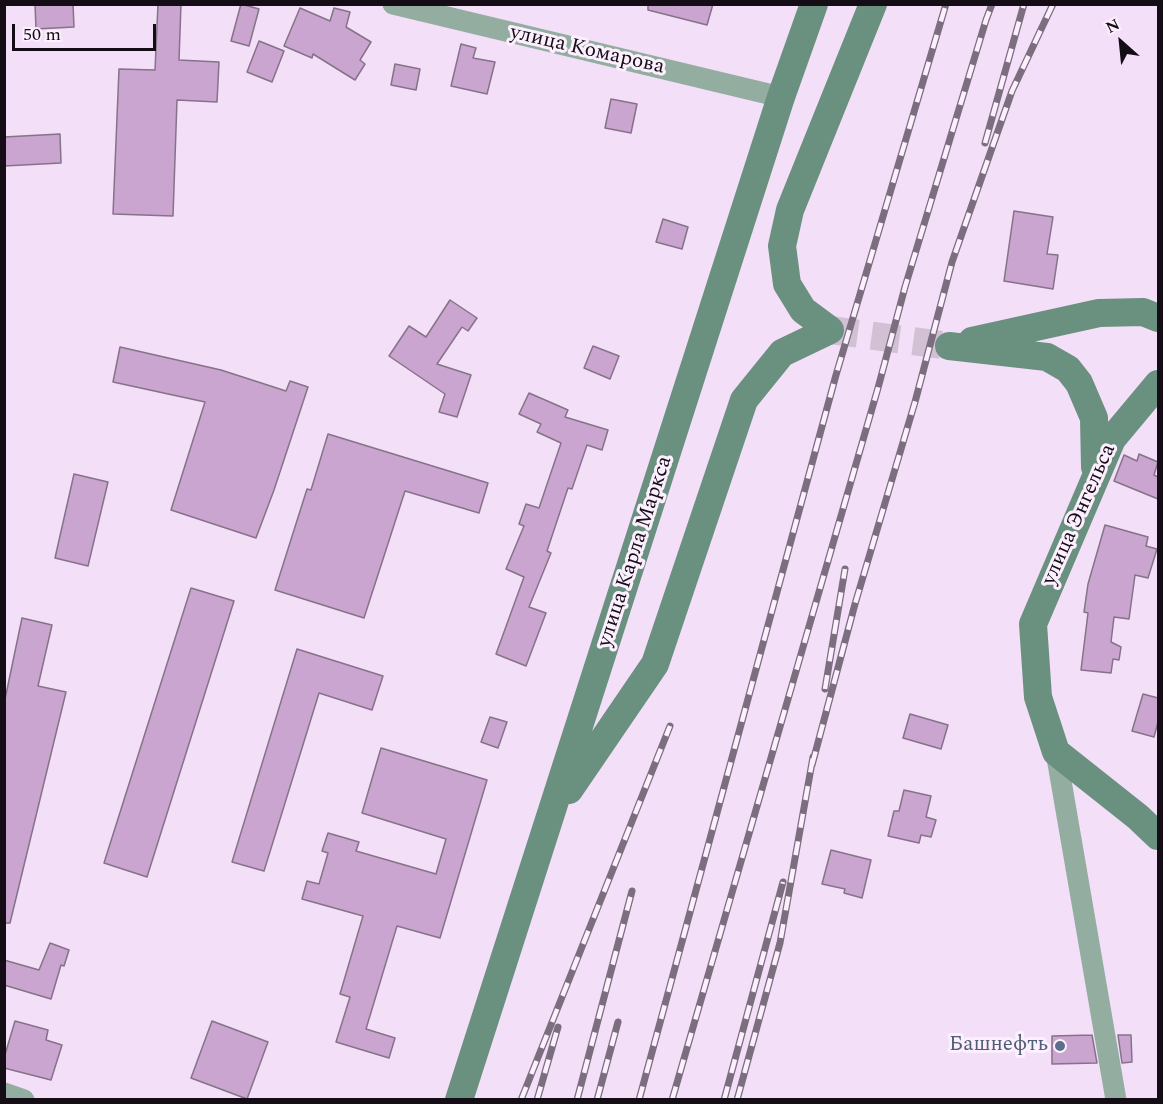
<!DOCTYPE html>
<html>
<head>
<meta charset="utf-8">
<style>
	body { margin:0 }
	#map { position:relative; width:1163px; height:1104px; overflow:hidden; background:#f3dff7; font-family:Spectral,serif }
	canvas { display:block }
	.frame { position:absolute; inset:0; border:6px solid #140d15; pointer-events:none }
	.north { position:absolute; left:1091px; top:12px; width:60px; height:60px; -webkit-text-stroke:4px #fceffe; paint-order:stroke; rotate:333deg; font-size:16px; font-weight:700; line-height:24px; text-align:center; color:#140d15 }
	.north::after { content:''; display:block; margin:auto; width:21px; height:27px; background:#140d15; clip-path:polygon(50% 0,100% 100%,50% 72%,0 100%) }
	.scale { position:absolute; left:12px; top:24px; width:144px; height:27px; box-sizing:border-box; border:3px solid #140d15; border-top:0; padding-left:8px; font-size:18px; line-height:21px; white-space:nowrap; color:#140d15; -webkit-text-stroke:4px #fceffe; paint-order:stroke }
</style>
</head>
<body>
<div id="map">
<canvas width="1163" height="1104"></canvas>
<div class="frame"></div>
<div class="north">N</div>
<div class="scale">50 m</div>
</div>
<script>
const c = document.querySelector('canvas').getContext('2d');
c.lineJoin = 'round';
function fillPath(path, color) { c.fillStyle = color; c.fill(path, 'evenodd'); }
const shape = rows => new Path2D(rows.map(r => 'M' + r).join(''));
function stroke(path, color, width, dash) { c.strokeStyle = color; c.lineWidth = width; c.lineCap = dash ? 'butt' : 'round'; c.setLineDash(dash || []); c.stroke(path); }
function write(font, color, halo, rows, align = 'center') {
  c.font = font + ' Spectral,serif'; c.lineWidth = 6; c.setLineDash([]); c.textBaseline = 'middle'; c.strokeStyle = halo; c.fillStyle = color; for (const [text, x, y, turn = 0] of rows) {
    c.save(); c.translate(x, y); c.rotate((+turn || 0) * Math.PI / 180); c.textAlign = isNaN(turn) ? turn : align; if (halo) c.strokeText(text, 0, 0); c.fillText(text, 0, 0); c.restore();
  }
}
const building = shape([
	[35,4,73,4,74,27,36,29,35,4],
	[158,4,181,4,179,60,219,62,217,102,177,100,173,216,113,214,119,69,155,70,158,4],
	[241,4,259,9,249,46,231,41,241,4],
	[648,4,713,4,707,25,648,10,648,4],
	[300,8,330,21,334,8,350,12,346,27,371,42,360,60,365,64,355,80,313,54,312,58,284,46,300,8],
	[259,41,284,51,272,82,247,72,259,41],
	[461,44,476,48,473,58,495,62,487,94,451,86,461,44],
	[395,64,420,69,416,90,391,85,395,64],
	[611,99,637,104,631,133,605,128,611,99],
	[60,134,61,163,4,166,4,137,60,134],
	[1014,211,1053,217,1047,254,1058,255,1053,289,1004,281,1014,211],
	[663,219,688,227,682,249,656,242,663,219],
	[450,300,477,318,468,331,462,327,437,364,471,375,457,417,439,412,445,394,389,356,409,326,426,337,450,300],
	[593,346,619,356,610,379,584,368,593,346],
	[120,347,221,370,286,391,290,381,308,387,274,490,256,538,171,510,205,402,113,382,120,347],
	[529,393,568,410,565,417,608,430,602,450,587,445,572,489,568,488,547,551,551,553,529,607,546,613,526,666,496,654,524,577,506,569,524,526,519,524,526,504,539,508,561,443,537,432,541,424,519,414,529,393],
	[328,434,488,483,479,513,405,491,364,618,275,590,307,489,311,490,328,434],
	[1139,454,1158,462,1154,475,1158,477,1158,499,1114,481,1124,455,1137,461,1139,454],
	[74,474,108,482,88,566,55,558,74,474],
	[1105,525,1148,537,1146,546,1157,549,1148,578,1135,575,1129,619,1114,617,1111,642,1121,647,1119,660,1113,659,1111,673,1081,670,1088,613,1084,612,1088,584,1105,525],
	[191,588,234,601,147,877,104,863,191,588],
	[22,618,52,625,38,686,66,692,10,923,4,923,4,704,22,618],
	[297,649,383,676,372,710,319,693,264,871,232,862,297,649],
	[1143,694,1158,698,1158,722,1154,737,1132,731,1143,694],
	[910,714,948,725,941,749,903,738,910,714],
	[490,717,507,722,498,748,481,742,490,717],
	[381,748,487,780,440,938,397,926,366,1029,395,1038,389,1058,336,1042,350,997,340,994,363,916,302,899,307,881,319,884,328,853,322,851,328,833,359,842,356,851,436,874,446,839,362,813,381,748],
	[904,790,931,796,926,817,936,820,931,837,921,835,919,843,888,836,894,811,899,811,904,790],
	[831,850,871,860,862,898,844,893,845,889,822,884,831,850],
	[50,943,69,950,64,966,61,965,51,999,4,985,4,960,39,970,50,943],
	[15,1021,48,1030,46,1040,62,1045,51,1080,4,1068,4,1058,15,1021],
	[212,1021,268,1042,247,1099,191,1078,212,1021],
	[1092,1035,1097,1063,1052,1064,1052,1036,1092,1035],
	[1118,1035,1131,1035,1132,1062,1122,1063,1118,1035]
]);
fillPath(building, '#c9a5d0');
stroke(building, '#857388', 1.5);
stroke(shape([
	[830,330,949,346]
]), '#d2c0d5', 28, [28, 14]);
stroke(shape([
	[393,4,781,97],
	[1056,752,1116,1100],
	[4,1093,24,1100]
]), '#94ada1', 21);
stroke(shape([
	[972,341,1099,313,1143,312,1158,318],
	[949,346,1047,357,1068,369,1079,383,1094,418,1095,467],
	[1158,384,1112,439,1033,624,1038,697,1056,752,1138,817,1158,836],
	[569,790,655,664,744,400,782,353,830,330,803,310,787,284,782,246,790,210,873,4],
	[459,1100,781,97,814,4]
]), '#6a9080', 28);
const rail = shape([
	[985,143,1024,4],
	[825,689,845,569],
	[812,765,855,604,915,402,952,262,1012,91,1053,4],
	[521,1100,670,726],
	[537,1100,558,1027],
	[577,1100,632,891],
	[597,1100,618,1022],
	[639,1100,836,375,946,4],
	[672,1100,878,388,905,287,986,20,992,4],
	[724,1100,783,882],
	[737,1100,780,943,813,757]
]);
stroke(rail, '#7b6e7e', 7);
stroke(rail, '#fceffe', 4.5, [14]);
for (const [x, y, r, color] of [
	[1060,1046,6,"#5c6f8a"]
]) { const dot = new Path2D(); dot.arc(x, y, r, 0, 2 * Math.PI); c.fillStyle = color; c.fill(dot); stroke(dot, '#fceffe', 2); }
write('21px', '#140d15', '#fceffe', [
	["улица Комарова",587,51,13],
	["улица Энгельса",1080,515,-66],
	["улица Карла Маркса",636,552,-72]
]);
write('21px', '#4e5e75', '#fceffe', [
	["Башнефть",1048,1046]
], 'right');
</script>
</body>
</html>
